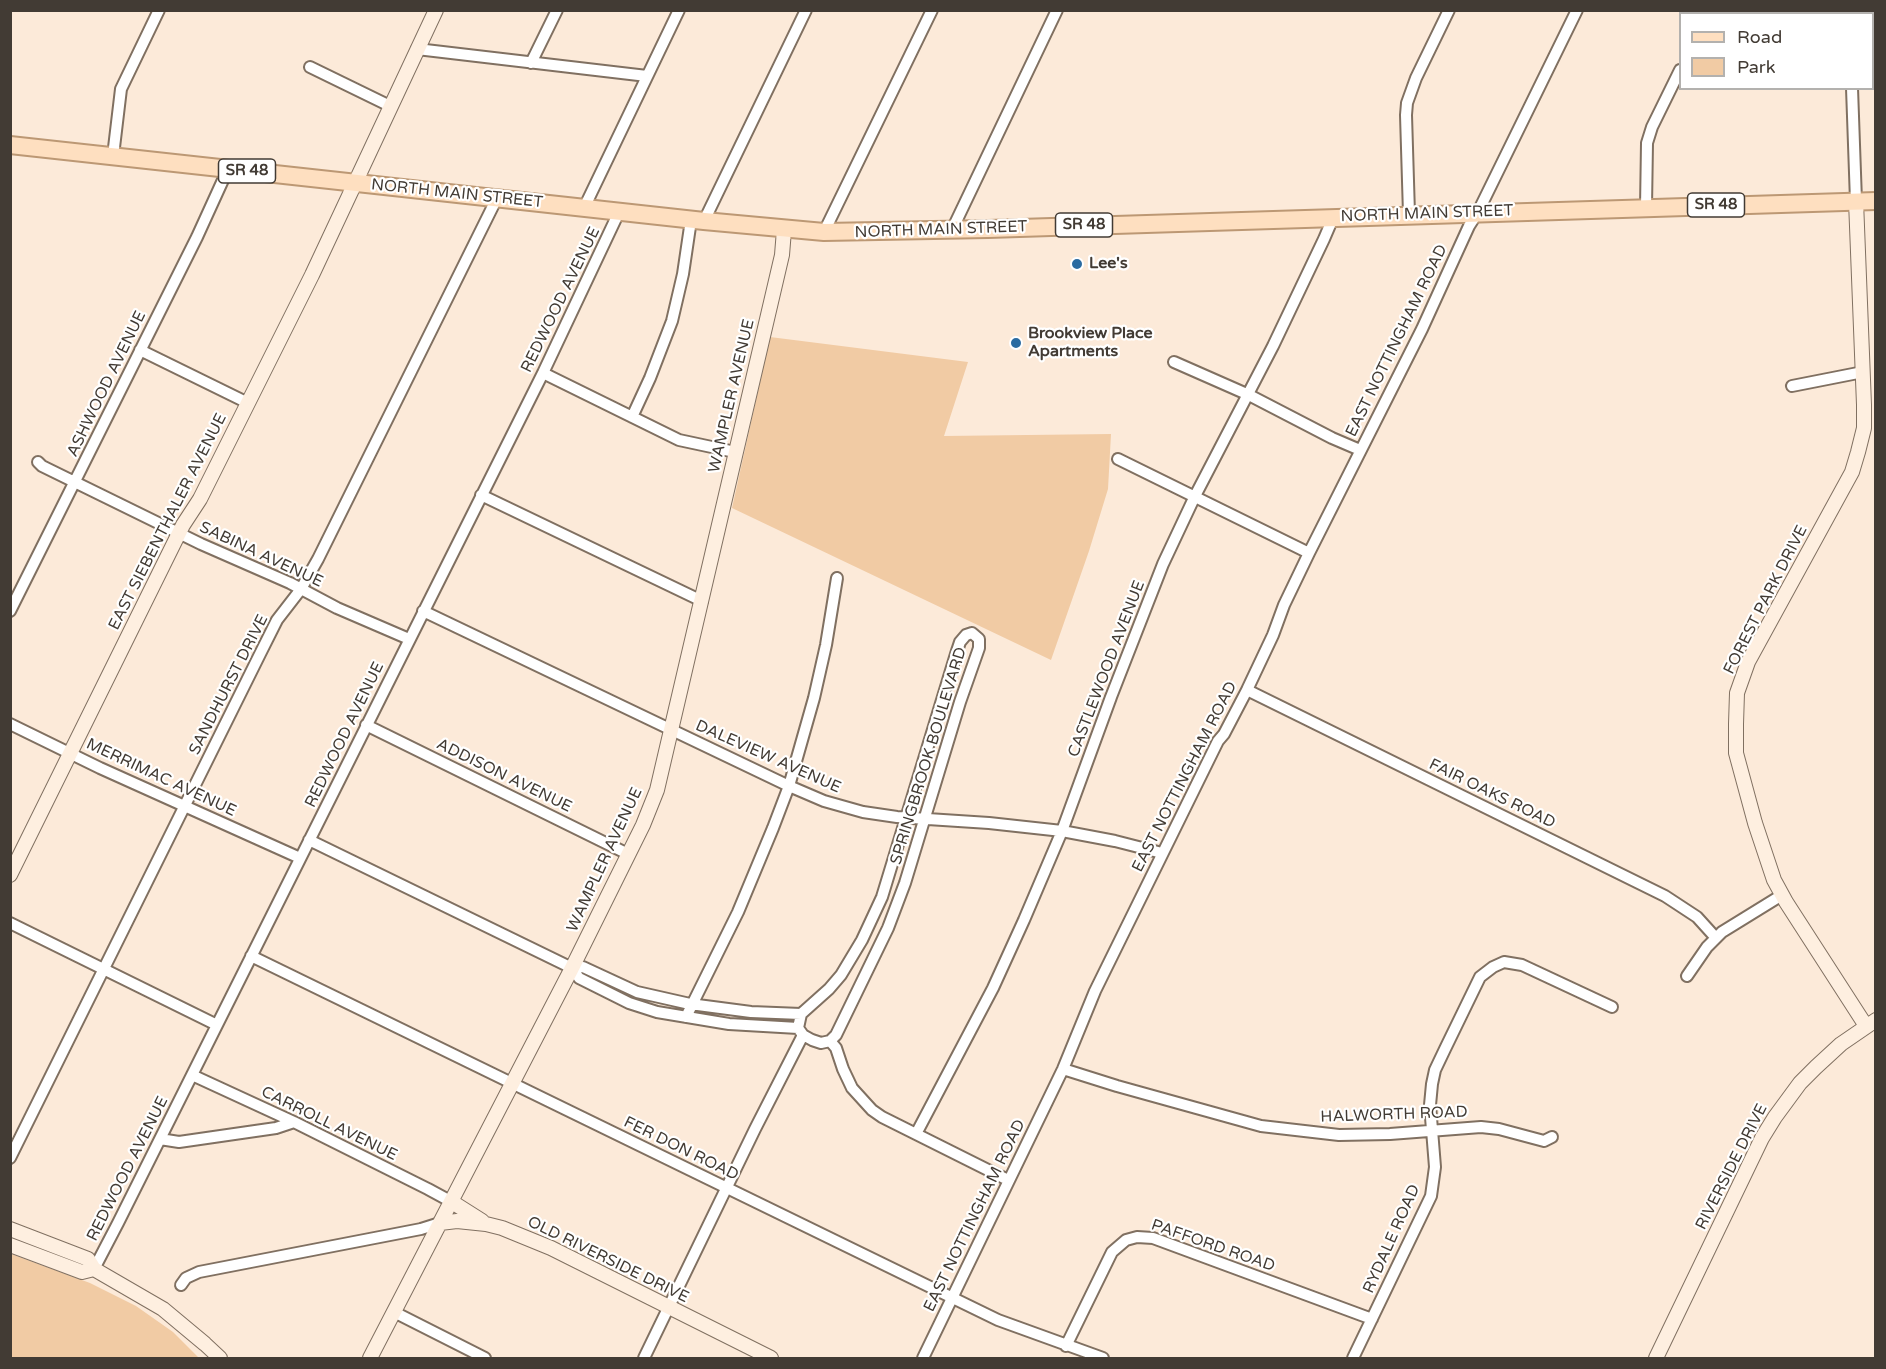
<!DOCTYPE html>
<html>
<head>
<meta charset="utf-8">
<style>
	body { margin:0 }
	#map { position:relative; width:1886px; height:1369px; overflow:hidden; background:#fcead9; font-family:"Varela Round",sans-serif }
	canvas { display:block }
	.frame { position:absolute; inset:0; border:12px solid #423b34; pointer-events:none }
	.legend { position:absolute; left:1679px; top:12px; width:195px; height:78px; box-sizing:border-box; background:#fff; border:2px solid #b3b1ae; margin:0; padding:8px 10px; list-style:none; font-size:18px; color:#423b34 }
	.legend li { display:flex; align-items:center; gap:12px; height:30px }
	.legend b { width:30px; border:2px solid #b3b1ae }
</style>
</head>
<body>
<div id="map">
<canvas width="1886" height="1369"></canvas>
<div class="frame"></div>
<ul class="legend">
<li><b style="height:8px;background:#fedfc0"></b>Road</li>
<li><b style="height:16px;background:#f1cba4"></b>Park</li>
</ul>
</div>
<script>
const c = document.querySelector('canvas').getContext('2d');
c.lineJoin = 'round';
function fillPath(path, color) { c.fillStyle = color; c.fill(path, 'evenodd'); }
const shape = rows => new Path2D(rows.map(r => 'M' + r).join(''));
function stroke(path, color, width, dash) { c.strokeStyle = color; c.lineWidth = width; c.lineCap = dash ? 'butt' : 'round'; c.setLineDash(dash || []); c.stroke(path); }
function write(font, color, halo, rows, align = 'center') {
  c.font = font + ' "Varela Round",sans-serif'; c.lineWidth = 4.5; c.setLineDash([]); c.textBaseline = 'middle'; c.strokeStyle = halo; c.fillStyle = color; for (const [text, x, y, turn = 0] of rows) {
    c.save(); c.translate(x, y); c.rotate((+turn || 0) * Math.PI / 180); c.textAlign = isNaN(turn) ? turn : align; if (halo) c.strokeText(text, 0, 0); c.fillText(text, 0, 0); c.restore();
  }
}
fillPath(shape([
	[770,337,968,362,944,436,1111,434,1108,489,1089,551,1051,660,732,508],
	[11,1254,90,1283,136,1306,173,1332,199,1358,11,1358]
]), '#f1cba4');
const street = shape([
	[1707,14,1709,10],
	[417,49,647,76],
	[531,63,557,10],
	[310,67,390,106],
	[1872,76,1876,76],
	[1852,88,1856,201],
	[113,156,121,89,159,10],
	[1646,207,1647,143,1652,127,1680,70],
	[584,208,679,10],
	[1409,214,1406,115,1407,103,1416,78,1449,10],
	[704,221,806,10],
	[952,230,1057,10],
	[824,232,932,10],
	[140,350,248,403],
	[1174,362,1249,395,1332,438,1360,450],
	[543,373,679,440,735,452],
	[1792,386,1863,372],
	[632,417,650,378,672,321,683,274,691,220],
	[1118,459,1309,553],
	[38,462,42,466,201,544,290,583,337,608,409,639],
	[481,495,702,601],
	[10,611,197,237,228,169],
	[423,611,789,786,824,801,863,812,897,817,989,823,1062,831,1115,841,1162,853],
	[972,633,979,639,979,648,960,702,905,883,888,928,836,1035,830,1041,821,1043,812,1040,803,1035,798,1028,801,1014,829,989,841,975,862,940,882,897,956,654,960,642,966,635,972,633],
	[1247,690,1665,896,1697,917,1716,938],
	[10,724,100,768,300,858],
	[366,725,628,854],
	[309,840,572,968,579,978,629,1003,657,1012,729,1024,798,1028],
	[10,923,217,1025],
	[251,956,998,1320,1103,1358],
	[572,968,583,967,637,992,690,1004,751,1012,801,1014],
	[1687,976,1707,947,1722,932,1782,895],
	[686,1017,738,912,773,828,789,786,814,698,826,645,837,578],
	[830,1041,836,1048,843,1069,852,1088,872,1110,882,1117,1008,1180],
	[1063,1069,1117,1086,1261,1126,1339,1135,1390,1134,1481,1127,1499,1129,1544,1141,1552,1137],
	[192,1075,294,1122,428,1189,452,1202],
	[916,1134,993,988,1024,920,1062,831,1111,697,1163,564,1195,496,1273,346,1324,239,1333,218],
	[160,1139,179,1142,276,1128,294,1122],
	[10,1158,260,654,277,620,301,589,318,559,497,198],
	[94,1269,118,1223,543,373,619,212],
	[181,1285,186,1278,199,1272,421,1229,440,1223],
	[394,1312,485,1358],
	[1066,1346,1112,1252,1126,1240,1137,1237,1153,1238,1372,1319],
	[644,1358,755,1129,803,1035],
	[923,1358,1063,1069,1095,991,1218,741,1224,734,1247,690,1273,635,1284,605,1309,553,1422,329,1469,226,1478,212,1577,10],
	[1353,1358,1431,1196,1435,1167,1430,1105,1432,1084,1435,1070,1445,1049,1480,977,1493,967,1504,962,1522,965,1612,1007]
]);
const secondary = shape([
	[1856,201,1864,405,1864,428,1858,452,1852,472,1748,662,1737,693,1736,724,1736,753,1755,823,1774,880,1786,902,1866,1026],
	[10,875,183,525,200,499,312,275,436,10],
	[452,1202,482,1221],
	[440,1223,457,1221,486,1224,502,1228,551,1248,771,1358],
	[10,1229,88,1259,94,1269,163,1309,205,1344,220,1358],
	[10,1245,82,1272,94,1269],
	[370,1358,572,968,643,825,657,790,782,255,784,230],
	[1656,1358,1762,1138,1775,1117,1800,1083,1816,1067,1841,1044,1876,1020]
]);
const primary = shape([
	[10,145,704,221,824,232,988,229,1876,201]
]);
stroke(street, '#807061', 14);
stroke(secondary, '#807061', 16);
stroke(primary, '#bc9874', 20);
stroke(street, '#fff', 10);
stroke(secondary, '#feefe0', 14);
stroke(primary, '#fedfc0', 16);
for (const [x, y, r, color] of [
	[1077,264,6,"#2a6ba1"],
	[1016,343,6,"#2a6ba1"]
]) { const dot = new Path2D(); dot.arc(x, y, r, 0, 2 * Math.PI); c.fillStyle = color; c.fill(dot); stroke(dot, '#fff', 2); }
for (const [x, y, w] of [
	[247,171,57],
	[1716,205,57],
	[1084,225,57]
]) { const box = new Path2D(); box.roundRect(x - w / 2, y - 12, w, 24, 4.5); c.fillStyle = '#fff'; c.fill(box); stroke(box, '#423b34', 1.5); }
write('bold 15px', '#423b34', null, [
	["SR 48",247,171],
	["SR 48",1716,205],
	["SR 48",1084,225]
]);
write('16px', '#423b34', '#fff', [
	["NORTH MAIN STREET",457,194,6],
	["NORTH MAIN STREET",1427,214,-2],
	["NORTH MAIN STREET",941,230,-2],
	["REDWOOD AVENUE",561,300,-64],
	["EAST NOTTINGHAM ROAD",1397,341,-64],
	["ASHWOOD AVENUE",107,384,-64],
	["WAMPLER AVENUE",732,396,-77],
	["EAST SIEBENTHALER AVENUE",168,522,-63],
	["SABINA AVENUE",261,555,25],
	["FOREST PARK DRIVE",1766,600,-63],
	["CASTLEWOOD AVENUE",1107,669,-69],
	["SANDHURST DRIVE",229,685,-63],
	["REDWOOD AVENUE",345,735,-64],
	["SPRINGBROOK BOULEVARD",929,756,-73],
	["DALEVIEW AVENUE",768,757,24],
	["ADDISON AVENUE",504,776,26],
	["EAST NOTTINGHAM ROAD",1185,777,-63],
	["MERRIMAC AVENUE",161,778,25],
	["FAIR OAKS ROAD",1492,794,26],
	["WAMPLER AVENUE",605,860,-65],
	["HALWORTH ROAD",1394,1115,-2],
	["CARROLL AVENUE",329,1124,26],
	["FER DON ROAD",681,1149,26],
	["RIVERSIDE DRIVE",1732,1167,-63],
	["REDWOOD AVENUE",128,1169,-63],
	["EAST NOTTINGHAM ROAD",975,1216,-64],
	["RYDALE ROAD",1392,1239,-66],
	["PAFFORD ROAD",1213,1246,19],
	["OLD RIVERSIDE DRIVE",608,1260,26]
]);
write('bold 16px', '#423b34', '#fff', [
	["Lee's",1089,264],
	["Brookview Place",1028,334],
	["Apartments",1028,352]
], 'left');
</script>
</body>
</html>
